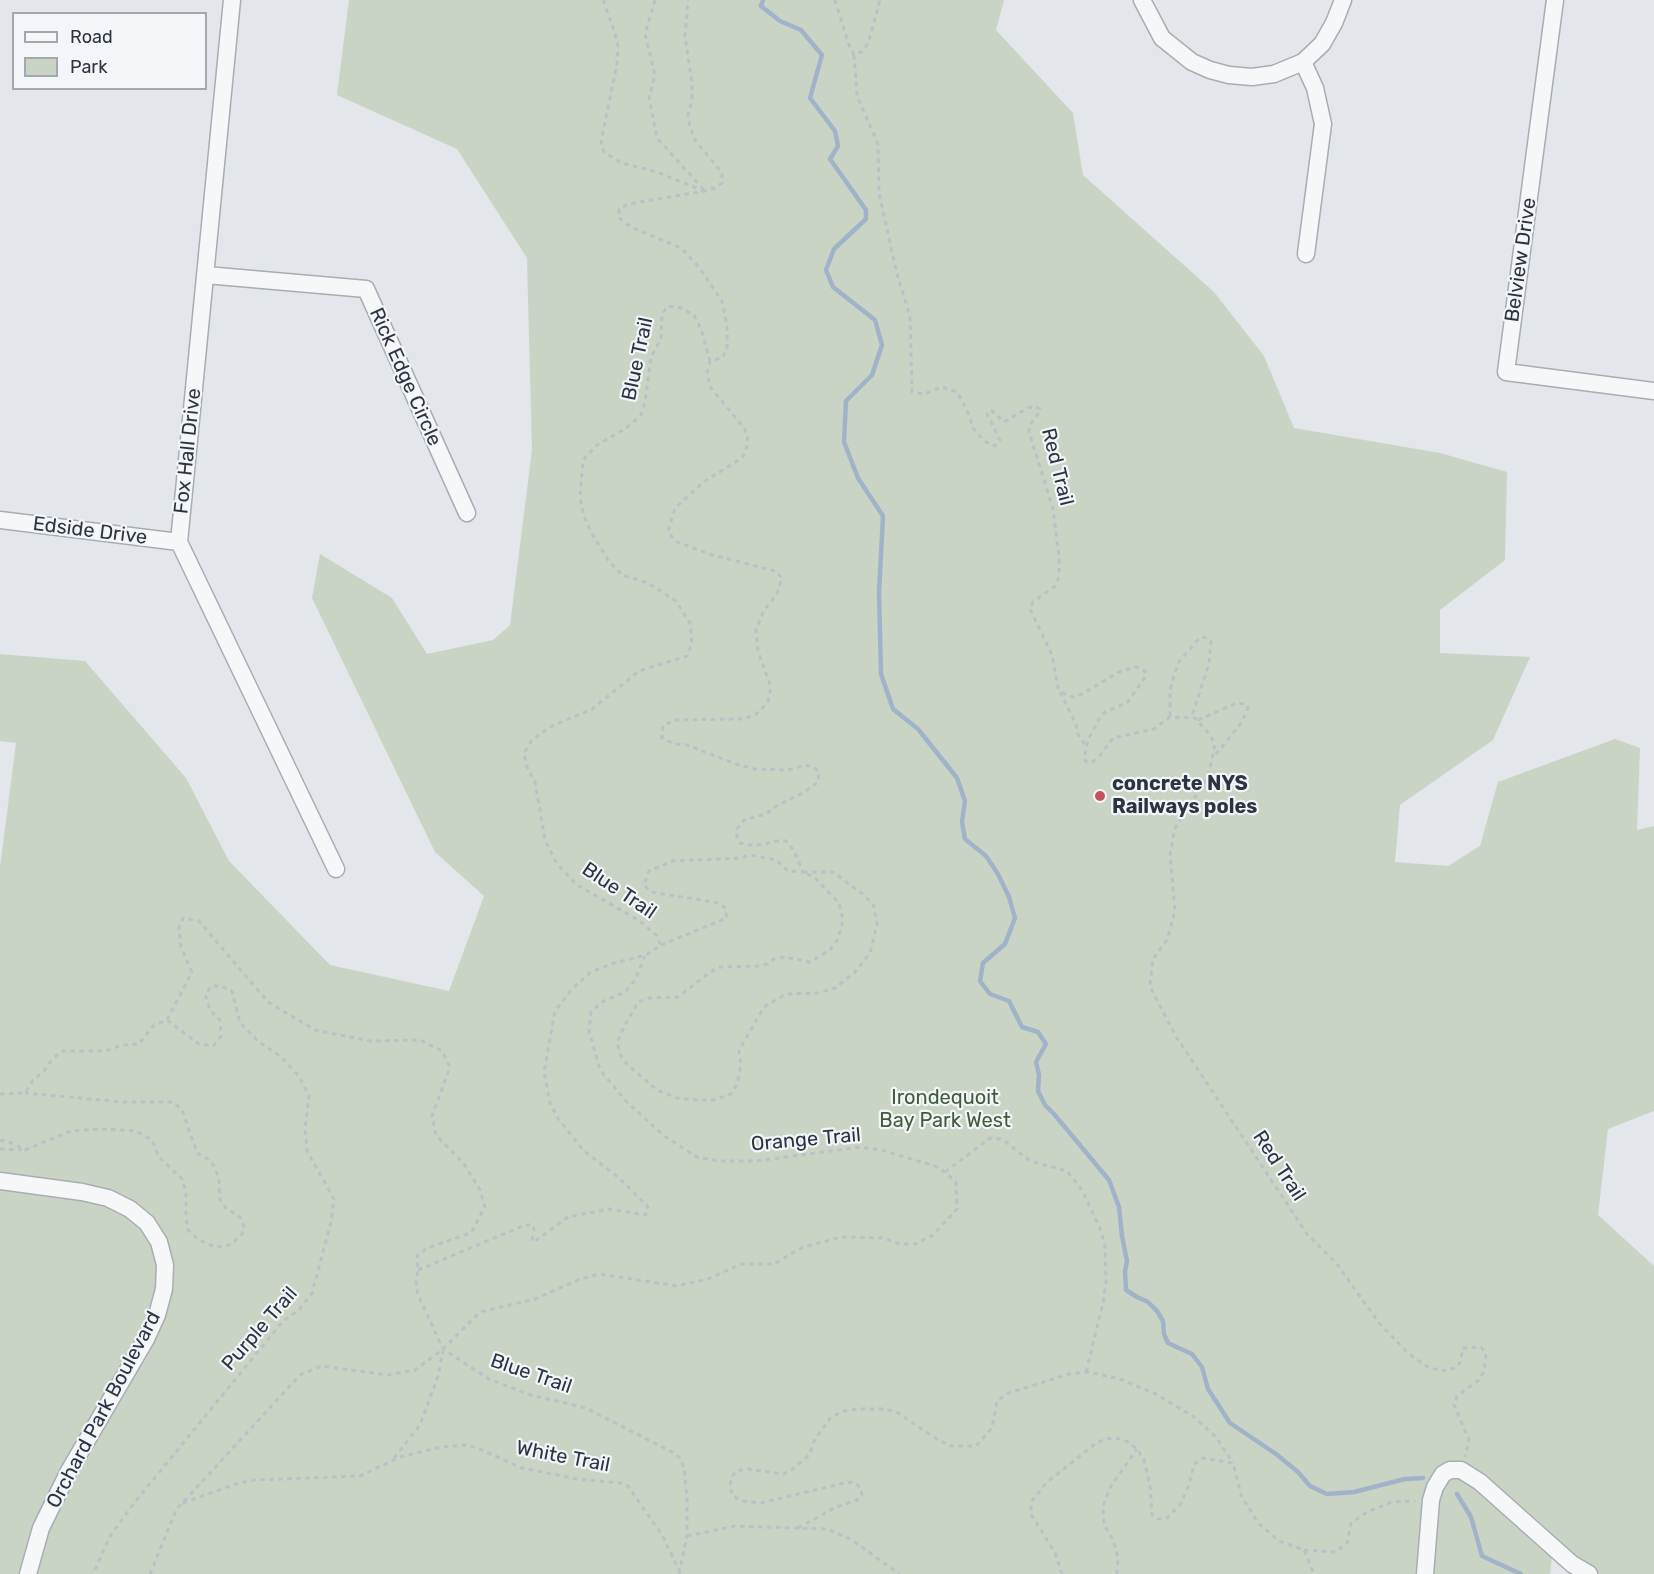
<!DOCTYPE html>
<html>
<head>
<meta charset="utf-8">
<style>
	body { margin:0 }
	#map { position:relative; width:1654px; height:1574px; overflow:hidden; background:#e3e6ea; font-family:Rubik,sans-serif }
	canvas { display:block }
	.legend { position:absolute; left:12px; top:12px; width:195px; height:78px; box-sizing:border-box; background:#f3f5f8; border:2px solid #a3a8af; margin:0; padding:8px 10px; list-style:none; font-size:18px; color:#2c3442 }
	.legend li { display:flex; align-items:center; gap:12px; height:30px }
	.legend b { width:30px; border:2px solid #a3a8af }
</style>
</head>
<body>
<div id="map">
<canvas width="1654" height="1574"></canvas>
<ul class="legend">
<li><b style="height:8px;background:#f6f7f9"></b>Road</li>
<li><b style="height:16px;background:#c9d4c5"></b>Park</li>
</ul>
</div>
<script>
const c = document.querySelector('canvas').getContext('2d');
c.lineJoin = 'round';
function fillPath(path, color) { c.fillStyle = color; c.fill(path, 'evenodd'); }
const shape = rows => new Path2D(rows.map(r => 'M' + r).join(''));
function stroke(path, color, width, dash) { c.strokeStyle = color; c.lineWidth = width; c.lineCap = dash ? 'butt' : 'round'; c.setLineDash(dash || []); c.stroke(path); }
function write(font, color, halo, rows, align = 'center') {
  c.font = font + ' Rubik,sans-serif'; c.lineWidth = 4.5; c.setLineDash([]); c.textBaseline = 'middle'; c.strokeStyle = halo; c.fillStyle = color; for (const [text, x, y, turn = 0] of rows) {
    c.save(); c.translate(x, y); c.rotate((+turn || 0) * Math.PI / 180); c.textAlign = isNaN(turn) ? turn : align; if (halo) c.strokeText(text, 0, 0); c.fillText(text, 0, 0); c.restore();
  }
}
fillPath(shape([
	[349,0,1004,0,996,30,1073,113,1083,175,1214,292,1264,356,1294,428,1440,453,1507,472,1505,560,1440,610,1440,653,1530,657,1493,740,1400,805,1395,862,1448,866,1480,846,1498,782,1615,739,1640,748,1637,830,1654,826,1654,1111,1608,1129,1598,1215,1654,1266,1654,1574,1589,1574,1553,1548,1550,1574,0,1574,0,867,16,743,0,741,0,654,85,661,186,778,229,861,330,965,449,991,484,896,435,852,312,598,320,554,392,598,427,654,493,640,510,625,532,450,527,258,457,149,337,95]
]), '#c9d4c5');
stroke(shape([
	[763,0,761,6,780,21,801,30,822,55,810,98,835,131,838,146,830,159,866,210,866,219,834,249,826,270,833,287,875,320,882,345,872,375,846,401,844,442,858,478,883,516,879,592,881,674,893,709,918,729,957,778,965,801,962,822,965,839,986,856,998,874,1009,897,1015,918,1005,944,983,963,980,981,990,994,1009,1001,1022,1027,1038,1032,1046,1044,1036,1062,1039,1075,1038,1091,1045,1105,1054,1114,1109,1180,1119,1207,1122,1236,1127,1261,1125,1271,1126,1290,1137,1297,1148,1302,1157,1311,1163,1321,1164,1334,1168,1343,1192,1354,1202,1367,1208,1389,1230,1423,1276,1454,1298,1472,1310,1486,1327,1494,1354,1492,1405,1479,1423,1478],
	[1457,1494,1471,1517,1482,1556,1521,1574]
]), '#a1b3c8', 4.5);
const street = shape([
	[232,0,179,542,336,869],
	[1142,0,1162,38,1192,62,1210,70,1229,75,1252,77,1274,74,1303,62,1322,44,1334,23,1343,0],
	[1555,0,1506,372,1654,391],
	[1303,62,1315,88,1323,124,1306,254],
	[206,275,366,289,467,513],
	[0,520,179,542],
	[0,1181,82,1192,108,1198,130,1209,147,1223,159,1242,165,1265,164,1289,157,1315,146,1339,69,1471,41,1528,28,1574],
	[1425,1574,1431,1500,1435,1487,1443,1474,1450,1470,1461,1470,1480,1482,1572,1564,1589,1574]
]);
stroke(street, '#a8adb4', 19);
stroke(shape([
	[603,0,614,30,618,47,617,64,601,141,604,152,621,163,654,171,704,191],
	[655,0,645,34,655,75,649,98,657,138,704,190],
	[835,0,849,45,854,55,863,51,869,41,880,0],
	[854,55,857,96,878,144,879,193,897,274,910,316,912,392,924,394,942,387,957,392,967,410,973,428,984,441,995,446,1000,440,987,414,991,410,1004,422,1028,408,1034,406,1040,409,1038,414,1029,426,1029,432,1053,509,1059,556,1059,577,1055,586,1033,602,1030,609,1052,655,1058,688,1067,696,1074,697,1082,694,1119,672,1136,667,1145,671,1146,676,1127,703,1105,712,1099,719,1088,740,1084,759,1087,762,1092,762,1098,758,1113,738,1154,729,1170,717,1195,718,1210,735,1215,744,1208,777,1175,828,1170,854,1175,911,1167,940,1153,959,1150,985,1153,993,1177,1038,1307,1234,1337,1264,1379,1323,1408,1353,1426,1366,1441,1371,1455,1368,1460,1363,1463,1348,1481,1347,1486,1354,1484,1371,1479,1380,1457,1396,1454,1405,1469,1440,1465,1457],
	[1060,692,1076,724,1077,733,1086,746],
	[1170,716,1170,690,1178,663,1198,640,1202,637,1207,638,1211,641,1209,664,1192,716],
	[1198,720,1237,703,1245,704,1248,708,1242,722,1213,758],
	[803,872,833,872,864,895,874,906,877,925,870,953,854,973,835,988,818,993,786,994,764,1007,739,1050,741,1065,737,1084,731,1094,713,1100,698,1100,677,1098,657,1090,627,1064,620,1054,617,1042,625,1025,638,1002,650,998,678,997,709,973,719,967,760,966,767,964,774,959,784,957,810,962,830,950,838,939,843,920,839,903,814,877,803,872],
	[661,945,727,918,725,908,719,903,651,892,644,885,649,871,673,861,739,858,751,855,776,860,788,871,803,872,794,851,786,841,777,841,760,845,748,845,740,843,737,838,737,829,744,820,766,814,778,805,803,793,818,782,819,772,814,767,805,765,788,770,755,769,736,764,687,745,674,744,662,738,663,726,674,720,740,719,754,716,768,702,771,687,758,651,756,630,764,610,777,594,782,578,775,571,709,554,675,541,668,531,675,508,705,481,742,458,746,451,748,435,744,428,711,388,707,374,710,361],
	[167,1020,192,972,181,947,179,927,183,918,199,921,268,1002,315,1030,370,1041,420,1040,442,1051,450,1067,432,1116,436,1135,464,1164,480,1190,485,1207,471,1233,427,1248,417,1256,418,1270,416,1282,418,1295,443,1349,489,1379,531,1395,586,1408,672,1452,680,1458,684,1468,687,1497,687,1536,679,1574],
	[0,1094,25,1093,33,1080,44,1071,53,1058,63,1051,105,1051,122,1045,139,1044,154,1025,167,1020,199,1044,213,1046,221,1036,220,1020,210,1010,205,994,212,986,221,986,232,991,240,1023,259,1042,280,1056,298,1075,309,1095,305,1129,307,1151,334,1199,331,1222,312,1293,299,1310,283,1321,135,1502,110,1536,93,1574],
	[0,1140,12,1143,25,1150,71,1131,100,1129,136,1131,152,1140,159,1157,182,1179,186,1192,186,1218,188,1230,199,1240,213,1246,222,1247,232,1244,242,1234,244,1226,241,1218,226,1208,220,1200,219,1179,214,1166,208,1159,197,1153,182,1110,173,1102,123,1102,25,1093],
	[0,1149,22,1150],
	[945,1172,990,1138,1002,1139,1030,1161,1067,1171,1082,1190,1101,1231,1105,1247,1106,1281,1103,1303,1086,1372],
	[418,1270,525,1225,533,1225,534,1229,532,1240,534,1242,568,1217,609,1209,645,1215,648,1211,648,1207,618,1177,583,1150,557,1117,550,1103,544,1072,555,1011,572,989,591,972,614,963,646,955,661,945,656,935,640,921,577,885,557,864,545,840,535,782,527,767,524,753,532,740,550,727,592,709,639,671,687,656,692,643,690,623,676,601,648,583,622,575,608,560,592,534,584,516,580,498,583,460,597,445,625,429,641,415,645,403,651,357,661,339,662,314,668,306,681,308,694,315,701,329,710,361,722,358,727,349,727,326,722,301,698,266,681,248,631,227,619,218,619,209,628,204,705,191,715,188,722,183,722,173,695,140,690,127,688,115,692,100,692,84,685,36,688,0],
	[394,1458,420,1425,438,1376,443,1351],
	[183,1503,239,1483,254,1480,360,1476,400,1457,441,1447,465,1445,475,1447,522,1468,577,1479,620,1483,628,1486,662,1535,680,1572,685,1574],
	[798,1528,836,1507,857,1500,862,1495,860,1487,853,1482,844,1483,761,1503,742,1501,733,1496,730,1487,731,1478,736,1471,748,1469,784,1474,793,1469,809,1455,815,1439,831,1417,844,1411,858,1409,886,1409,898,1413,938,1440,951,1446,976,1446,992,1428,997,1401,1009,1393,1069,1374,1089,1372,1120,1379,1156,1394,1194,1417,1217,1438,1233,1463],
	[687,1536,735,1526,827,1529,852,1540,899,1574],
	[1304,1550,1336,1552,1347,1543,1351,1523,1367,1512,1392,1502,1415,1501],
	[150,1574,176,1510,300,1375,321,1366,388,1375,415,1370,443,1349,480,1312,535,1299,578,1280,599,1274,677,1286,708,1279,741,1264,774,1264,801,1248,841,1237,884,1238,899,1244,915,1244,933,1235,957,1209,956,1182,945,1172,935,1166,885,1151,861,1147,756,1161,719,1161,697,1157,664,1136,626,1101,600,1070,589,1031,591,1012,602,1002,625,992,635,980,645,956],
	[1062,1574,1055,1553,1031,1514,1031,1502,1046,1483,1095,1444,1105,1439,1116,1438,1128,1442,1137,1449,1144,1460,1150,1486,1152,1515,1158,1519,1167,1518,1180,1505,1189,1485,1194,1464,1203,1458,1233,1463,1241,1495,1258,1523,1279,1541,1304,1550,1314,1574],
	[1117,1574,1118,1557,1113,1540,1104,1525,1103,1506,1111,1486,1137,1449]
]), '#bdc0c6', 3, [4.5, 4.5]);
stroke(street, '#f6f7f9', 16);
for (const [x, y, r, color] of [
	[1100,796,6,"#c65262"]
]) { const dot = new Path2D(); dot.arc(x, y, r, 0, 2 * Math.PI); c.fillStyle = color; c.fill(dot); stroke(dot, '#f3f5f8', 2); }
write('20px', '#2c3442', '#f3f5f8', [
	["Belview Drive",1521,260,-82],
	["Blue Trail",638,359,-78],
	["Rick Edge Circle",405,377,66],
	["Fox Hall Drive",188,451,-84],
	["Red Trail",1057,467,76],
	["Edside Drive",90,531,7],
	["Blue Trail",619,891,34],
	["Orange Trail",806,1140,-5],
	["Red Trail",1279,1166,57],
	["Purple Trail",260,1329,-49],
	["Blue Trail",531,1374,19],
	["Orchard Park Boulevard",104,1410,-62],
	["White Trail",563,1457,11]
]);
write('bold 20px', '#2c3442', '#f3f5f8', [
	["concrete NYS",1112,784],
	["Railways poles",1112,807]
], 'left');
write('20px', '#405c3a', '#f3f5f8', [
	["Irondequoit",945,1098],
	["Bay Park West",945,1121]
]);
</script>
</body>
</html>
